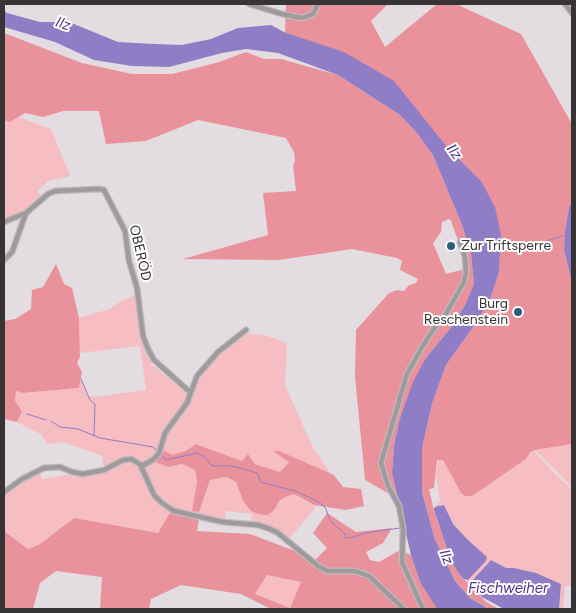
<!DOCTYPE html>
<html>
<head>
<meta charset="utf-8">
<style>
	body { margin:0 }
	#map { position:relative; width:576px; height:613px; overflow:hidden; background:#e3dce1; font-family:Figtree,sans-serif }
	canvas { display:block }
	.frame { position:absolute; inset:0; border:5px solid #373436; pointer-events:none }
</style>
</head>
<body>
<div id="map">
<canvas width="576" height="613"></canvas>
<div class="frame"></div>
</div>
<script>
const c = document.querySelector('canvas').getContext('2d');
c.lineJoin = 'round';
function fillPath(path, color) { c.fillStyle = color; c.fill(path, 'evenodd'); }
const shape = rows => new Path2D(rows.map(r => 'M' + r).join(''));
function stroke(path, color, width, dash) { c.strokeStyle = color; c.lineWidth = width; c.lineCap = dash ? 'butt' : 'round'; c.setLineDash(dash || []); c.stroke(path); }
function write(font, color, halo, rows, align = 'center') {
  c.font = font + ' Figtree,sans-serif'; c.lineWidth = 4; c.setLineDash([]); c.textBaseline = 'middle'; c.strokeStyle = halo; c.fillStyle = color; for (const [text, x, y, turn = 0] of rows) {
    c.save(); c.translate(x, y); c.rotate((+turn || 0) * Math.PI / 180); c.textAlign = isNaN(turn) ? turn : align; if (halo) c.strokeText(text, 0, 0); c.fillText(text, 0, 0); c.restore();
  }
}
fillPath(shape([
	[18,117,51,129,70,176,48,181,37,191,41,195,41,198,26,213,4,222,4,120,10,122],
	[138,294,147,354,152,365,187,393,187,401,197,377,218,352,243,333,264,335,287,343,285,385,312,446,331,474,275,453,289,462,280,472,255,464,248,454,242,461,197,444,157,463,169,467,182,464,195,470,197,481,192,511,199,512,210,480,226,477,236,482,243,501,251,511,275,509,279,501,285,497,294,494,316,507,289,539,278,533,251,524,252,514,226,511,225,521,171,511,158,533,74,518,40,544,28,549,4,531,4,492,38,470,42,479,66,475,77,477,104,470,102,456,64,442,47,444,42,435,17,422,22,411,15,401,16,391,23,393,79,388,81,379,88,396,95,397,146,390,140,346,80,353,79,318,110,309,121,301],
	[572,444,572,487,535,450],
	[534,451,557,476,572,489,572,586,565,586,563,609,559,609,561,584,536,573,515,568,506,568,491,560,470,583,472,587,464,579,468,580,468,540,453,524,444,505,438,506,434,508,434,510,434,507,440,501,436,474,438,460,443,460,461,493,494,481,526,459],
	[267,575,301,582,290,608,255,594]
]), '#f6bdc2');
fillPath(shape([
	[286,4,388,4,371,21,385,47,437,4,456,4,521,34,572,124,572,203,569,207,565,232,564,250,572,283,572,444,535,450,531,452,526,459,472,496,465,496,461,493,443,460,437,460,434,488,429,489,434,511,451,561,459,574,486,602,499,609,490,609,470,598,455,581,434,537,422,492,422,448,432,404,446,365,476,323,491,297,499,272,501,235,481,181,447,147,285,33],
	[4,33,82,63,132,74,172,74,219,62,246,52,264,59,281,59,338,75,400,115,416,132,433,155,462,225,471,254,474,284,465,305,453,325,425,359,400,418,394,445,392,473,398,499,365,480,355,376,356,330,389,293,397,290,404,291,409,285,416,283,418,279,400,270,402,261,397,258,352,249,279,260,183,259,268,235,263,193,296,191,293,165,295,162,294,152,286,138,198,120,146,141,106,144,99,111,63,111,43,117,25,113,10,122,4,120],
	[449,219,451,221,459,243,465,269,446,274,433,243,441,232,442,222],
	[56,264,64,284,72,288,79,318,80,357,77,363,82,372,79,388,23,393,16,391,15,401,22,411,17,422,4,419,4,321,15,319,31,309,32,290,43,287],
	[196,444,242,461,248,454,255,464,280,472,289,462,274,452,277,450,334,475,343,487,361,489,364,506,346,510,314,505,294,494,285,497,279,501,275,509,268,515,258,514,251,511,243,501,236,482,226,477,210,480,199,512,192,511,197,481,195,470,182,464,169,467,157,463,154,459,161,449,172,455,185,451],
	[171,511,199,519,197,531,250,534,303,554,314,561,327,548,313,533,327,513,356,532,392,528,383,543,366,552,370,560,379,562,400,550,411,555,420,582,439,609,271,609,241,594,181,585,151,599,149,609,100,609,102,577,56,571,40,583,33,609,4,609,4,531,28,549,40,544,74,518,158,533],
	[267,575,301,582,290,608,255,594]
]), '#ea929c');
fillPath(shape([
	[4,10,7,13,40,22,69,22,118,42,155,44,182,45,211,39,238,28,271,25,286,33,344,52,394,81,447,147,481,181,495,207,501,235,499,272,491,297,476,323,446,365,432,404,422,448,422,492,434,537,455,581,470,598,489,609,439,609,436,607,420,582,411,555,392,473,394,445,400,418,413,382,425,359,453,325,465,305,474,284,471,254,462,225,433,155,416,132,400,115,338,75,278,53,246,49,222,53,169,67,132,66,94,60,55,42,4,27],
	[572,203,572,283,564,250,565,232,569,207],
	[444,505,453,524,468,540,487,557,486,561,468,580,464,579,459,574,451,561,434,510,434,508,438,506],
	[491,560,506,568,514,568,536,573,561,584,559,609,504,609,482,597,470,583]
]), '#8f7ec6');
stroke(shape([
	[547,241,566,235],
	[81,379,90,400,95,404,94,436],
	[27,414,46,420],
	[51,421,60,427,78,429,100,438,153,447,157,451],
	[161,455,166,460,197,453,205,457,211,465,214,466,232,466,251,471,257,473,261,482,295,491,317,501,325,507,331,522,345,534,346,538,350,538,366,533,400,528]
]), '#8f7ec6', 1);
const street = shape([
	[249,4,282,14,302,18,313,14,318,4],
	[565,4,572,13],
	[4,222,26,213,48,194,55,191,99,189,104,190,125,231,129,261,137,288,143,336,148,349,154,360,190,392],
	[4,260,12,252,26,213],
	[142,466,154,459,159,453,165,433,187,403,197,376,218,352,246,330],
	[4,492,22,479,44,468,60,467,72,472,83,474,104,470,123,460,131,459,140,464,154,495,162,503,174,511,223,522,258,525,270,529,278,533,318,566,327,571,355,571,369,576,404,609],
	[423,609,402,562,403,529,399,506,388,486,381,463,407,374,421,349,433,330,446,314,464,282,466,272,465,257,460,242]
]);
stroke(street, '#c1babf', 7);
stroke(street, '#9f9b9d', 4.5);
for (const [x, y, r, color] of [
	[451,246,5,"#295e79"],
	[518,312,5,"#295e79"]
]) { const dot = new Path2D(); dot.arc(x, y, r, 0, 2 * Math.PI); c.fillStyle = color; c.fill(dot); stroke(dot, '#fff', 2); }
write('14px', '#373436', '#fff', [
	["Zur Triftsperre",461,246],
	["Burg",508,304,"right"],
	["Reschenstein",508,320,"right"]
], 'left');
write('14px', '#373436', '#fff', [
	["OBERÖD",140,253,77]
]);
write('italic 15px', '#50358b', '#fff', [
	["Ilz",63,24,19],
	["Ilz",454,152,54],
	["Ilz",446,557,69],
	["Fischweiher",508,589]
]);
</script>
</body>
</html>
